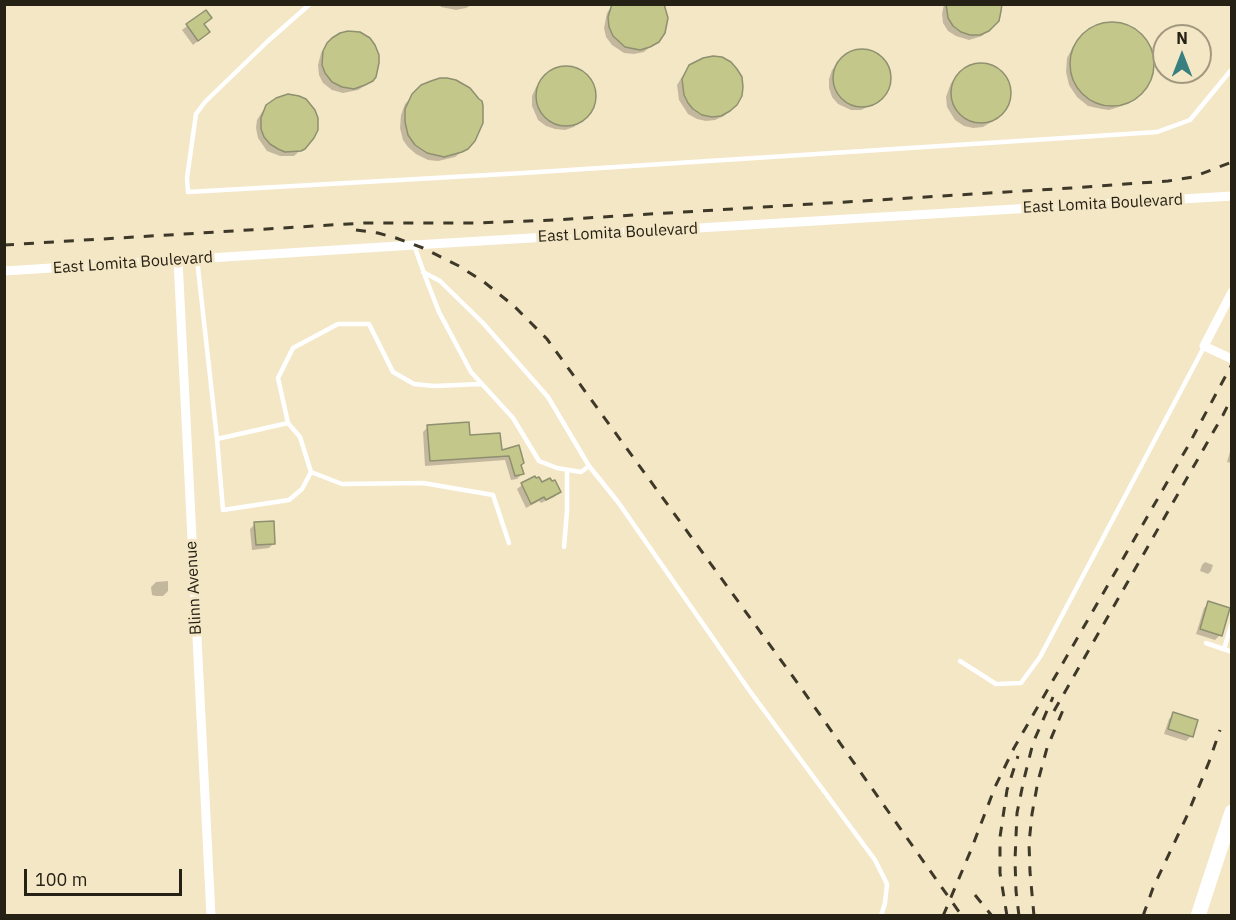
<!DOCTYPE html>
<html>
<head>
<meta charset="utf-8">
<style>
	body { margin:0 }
	#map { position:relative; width:1236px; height:920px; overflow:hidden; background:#f4e7c6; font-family:"IBM Plex Sans",sans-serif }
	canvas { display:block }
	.frame { position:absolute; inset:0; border:6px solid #262115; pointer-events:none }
	.north { position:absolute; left:1152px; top:24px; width:60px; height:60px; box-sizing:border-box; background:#f4e7c6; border:2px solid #a2987f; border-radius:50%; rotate:0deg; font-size:16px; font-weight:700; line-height:24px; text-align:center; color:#262115 }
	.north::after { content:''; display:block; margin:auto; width:21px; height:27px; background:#38807f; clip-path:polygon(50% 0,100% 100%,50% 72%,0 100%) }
	.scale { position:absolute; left:24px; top:869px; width:158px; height:27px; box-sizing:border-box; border:3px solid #262115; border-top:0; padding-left:8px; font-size:18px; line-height:21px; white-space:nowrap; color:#262115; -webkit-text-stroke:4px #f4e7c6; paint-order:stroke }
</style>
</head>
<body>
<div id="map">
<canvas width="1236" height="920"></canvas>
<div class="frame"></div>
<div class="north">N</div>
<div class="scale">100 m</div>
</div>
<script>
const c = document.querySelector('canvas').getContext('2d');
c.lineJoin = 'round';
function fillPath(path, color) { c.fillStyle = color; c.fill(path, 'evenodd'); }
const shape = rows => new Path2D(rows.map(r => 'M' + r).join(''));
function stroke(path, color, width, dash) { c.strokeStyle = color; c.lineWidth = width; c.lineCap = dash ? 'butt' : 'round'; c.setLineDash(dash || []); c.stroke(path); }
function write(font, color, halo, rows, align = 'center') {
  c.font = font + ' "IBM Plex Sans",sans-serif'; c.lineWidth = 6; c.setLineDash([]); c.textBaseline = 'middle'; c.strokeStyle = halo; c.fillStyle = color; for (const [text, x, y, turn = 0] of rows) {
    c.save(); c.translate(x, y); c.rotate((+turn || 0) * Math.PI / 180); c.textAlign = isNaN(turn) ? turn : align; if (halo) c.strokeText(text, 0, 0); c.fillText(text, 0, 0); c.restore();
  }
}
fillPath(shape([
	[439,4,473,4,466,8,456,10,441,7],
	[613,4,657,41,644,52,634,54,624,53,612,45,606,37,604,28,607,13],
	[944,4,1000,4,995,24,982,36,969,40,956,36,948,31,943,23,942,14],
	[205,12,202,24,203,37,193,45,182,30],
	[1117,23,1130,27,1142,36,1149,48,1152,54,1152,68,1148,82,1134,99,1122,106,1109,110,1102,109,1088,106,1077,97,1069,85,1066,72,1067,58,1074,45,1084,34,1096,27,1103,24],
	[327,44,372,80,366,85,358,90,343,93,332,90,323,83,319,75,318,65,321,53],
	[867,50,876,54,883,60,889,73,889,82,886,91,874,104,861,110,851,110,838,104,832,97,829,88,829,79,832,70,844,57,857,51],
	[983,65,997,69,1004,76,1009,85,1010,95,1007,105,996,119,983,127,973,128,964,126,955,120,947,107,946,97,951,83,964,70,973,66],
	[690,66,730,110,724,116,715,120,706,121,697,119,688,114,679,100,677,85,685,72],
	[562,68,572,68,581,71,588,78,594,91,594,101,590,110,574,127,565,130,555,129,546,126,538,120,532,106,532,96,536,87,541,81,552,71],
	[422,86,464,150,455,157,438,161,428,160,416,154,408,147,403,140,400,128,401,115,405,104],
	[267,106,303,148,294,156,280,156,267,151,258,138,256,128,257,120,262,112],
	[428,427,469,436,500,452,518,447,522,474,517,479,511,480,505,460,425,466,423,432],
	[1232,445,1232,463,1227,462],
	[535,478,541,484,559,492,554,497,541,503,539,501,526,508,517,489,522,485],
	[255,524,274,543,269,548,252,550,250,529],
	[1205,562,1213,565,1211,571,1208,574,1200,571,1202,565],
	[168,581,168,591,163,596,156,596,152,595,151,587,156,582],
	[1209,603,1220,635,1215,640,1196,634,1204,608],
	[1174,714,1191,736,1186,741,1164,734,1169,719]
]), '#0003');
const building = shape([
	[612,4,664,4,668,18,665,33,659,42,650,47,640,50,625,47,613,36,609,27,608,17,612,4],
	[946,4,1002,4,1001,11,999,21,989,31,980,35,970,35,961,32,953,26,948,18,946,4],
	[206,10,212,18,204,24,210,32,198,41,186,24,206,10],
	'1070 64a42 42 0 1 1 84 0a42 42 0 1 1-84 0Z',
	[348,31,360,32,370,38,375,45,379,55,379,63,376,77,373,81,365,85,354,89,342,87,332,82,325,73,322,65,323,51,327,43,332,38,340,33,348,31],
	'833 78a29 29 0 1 1 58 0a29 29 0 1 1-58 0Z',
	[713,56,722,57,731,62,737,69,742,77,743,87,742,96,737,105,730,111,721,116,712,117,702,115,693,109,688,103,684,95,682,79,689,65,703,58,713,56],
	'951 93a30 30 0 1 1 60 0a30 30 0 1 1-60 0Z',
	'536 96a30 30 0 1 1 60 0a30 30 0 1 1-60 0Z',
	[440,78,447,78,456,80,470,88,479,99,482,101,483,106,483,123,475,141,468,149,462,152,444,157,427,153,415,145,408,135,405,122,405,109,412,94,421,85,431,81,440,78],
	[288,94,299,96,306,99,315,110,318,118,318,130,314,138,305,149,301,151,285,152,278,149,270,144,264,137,261,129,261,118,266,105,276,98,288,94],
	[469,422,470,435,500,433,502,450,519,445,524,463,521,465,524,474,515,476,509,456,430,461,427,425,469,422],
	[535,476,536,478,539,477,542,482,550,478,552,481,555,480,561,492,546,500,544,497,531,504,521,483,535,476],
	[274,521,275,544,256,545,254,522,274,521],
	[1208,601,1230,608,1222,636,1200,629,1208,601],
	[1173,712,1198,720,1193,737,1168,729,1173,712]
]);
fillPath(building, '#c4c78a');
stroke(building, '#8e9070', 1.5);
stroke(shape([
	[310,4,268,41,205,102,196,114,187,178,188,192,523,173,1157,132,1190,120,1232,69],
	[414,245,425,276,439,312,471,372,513,418,539,461,557,468,581,472,589,466,548,397,483,323,440,281,423,272],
	[197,259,217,439,223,510,289,500,302,489,311,472,300,437,288,423],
	[217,439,288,423,278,378,293,348,338,324,369,324,393,372,414,384,434,386,482,384],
	[589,466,618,502,749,690,875,860,887,884,885,903,881,916],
	[311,472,342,484,423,483,493,495,509,543],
	[564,547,567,511,567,470],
	[1206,643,1232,652],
	[1224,649,1232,623],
	[960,661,996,684,1021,683,1040,657,1204,347]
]), '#fff', 4.5);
stroke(shape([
	[178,260,211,916],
	[4,271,414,245,1232,196],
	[1232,292,1204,346,1232,359]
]), '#fff', 9);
stroke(shape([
	[1198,916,1232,812]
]), '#fff', 15);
stroke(shape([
	[356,230,378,233,396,238,423,248,459,266,484,282,514,306,547,339,799,685,962,916],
	[4,245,364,223,476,223,554,220,1071,188,1168,181,1193,177,1232,162],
	[1054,711,1223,415,1232,397],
	[975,895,992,916],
	[943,916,971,850,995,787,1014,748,1188,446,1232,364],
	[1007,916,1000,873,1000,837,1007,790,1018,756],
	[1019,916,1016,891,1015,860,1017,813,1024,779,1033,743,1053,697],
	[1034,916,1030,872,1029,843,1032,814,1038,781,1047,748,1066,703],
	[1143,916,1153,888,1186,818,1209,762,1220,730]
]), '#3e3829', 3, [10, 10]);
write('16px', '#262115', '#f4e7c6', [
	["East Lomita Boulevard",1103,204,-3],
	["East Lomita Boulevard",618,233,-3],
	["East Lomita Boulevard",133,263,-4],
	["Blinn Avenue",194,588,-93]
]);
</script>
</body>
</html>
